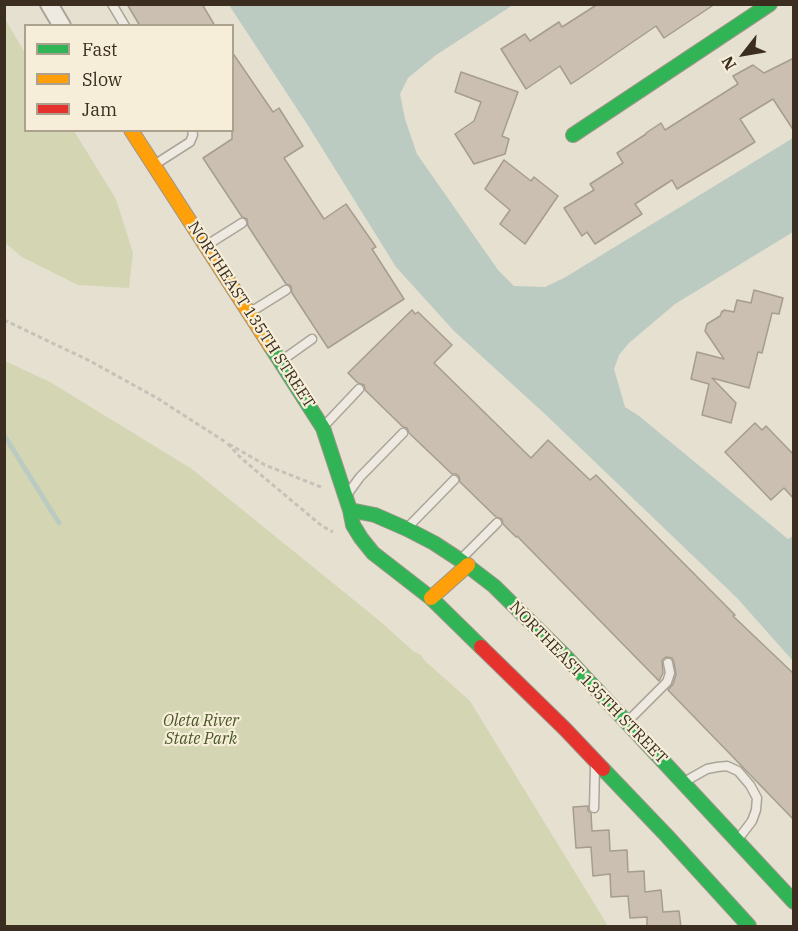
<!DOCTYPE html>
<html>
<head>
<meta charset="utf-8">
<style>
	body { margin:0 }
	#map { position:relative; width:798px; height:931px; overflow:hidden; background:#e6e0d0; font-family:"IBM Plex Serif",serif }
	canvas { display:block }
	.frame { position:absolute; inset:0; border:6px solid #3b2e20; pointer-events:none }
	.legend { position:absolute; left:24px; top:24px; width:210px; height:108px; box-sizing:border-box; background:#f6eed8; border:2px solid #aba18e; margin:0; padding:8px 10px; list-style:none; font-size:18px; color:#3b2e20 }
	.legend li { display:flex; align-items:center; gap:12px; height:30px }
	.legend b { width:30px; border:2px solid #aba18e }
	.north { position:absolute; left:714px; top:24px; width:60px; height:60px; -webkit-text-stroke:4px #f6eed8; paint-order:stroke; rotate:239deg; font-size:16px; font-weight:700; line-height:24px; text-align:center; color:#3b2e20 }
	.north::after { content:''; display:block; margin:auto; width:21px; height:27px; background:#3b2e20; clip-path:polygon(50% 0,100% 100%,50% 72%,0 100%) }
</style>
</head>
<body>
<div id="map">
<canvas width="798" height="931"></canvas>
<div class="frame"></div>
<ul class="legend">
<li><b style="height:8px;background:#30b455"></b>Fast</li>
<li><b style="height:8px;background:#ff9f0a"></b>Slow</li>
<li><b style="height:8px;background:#e5322d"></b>Jam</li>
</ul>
<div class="north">N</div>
</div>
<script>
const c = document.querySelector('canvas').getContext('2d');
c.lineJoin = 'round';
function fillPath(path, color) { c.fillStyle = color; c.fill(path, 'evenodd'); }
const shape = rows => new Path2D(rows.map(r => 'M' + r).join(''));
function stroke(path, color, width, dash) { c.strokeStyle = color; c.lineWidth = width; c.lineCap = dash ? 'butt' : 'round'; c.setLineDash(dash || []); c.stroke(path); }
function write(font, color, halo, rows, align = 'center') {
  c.font = font + ' "IBM Plex Serif",serif'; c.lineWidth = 4.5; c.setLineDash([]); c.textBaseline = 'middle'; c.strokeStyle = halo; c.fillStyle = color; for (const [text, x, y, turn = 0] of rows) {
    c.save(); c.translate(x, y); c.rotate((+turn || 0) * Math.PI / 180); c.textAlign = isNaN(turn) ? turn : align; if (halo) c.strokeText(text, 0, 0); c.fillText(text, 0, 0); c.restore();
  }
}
fillPath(shape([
	[5,19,25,53,26,130,74,131,116,199,133,253,129,288,78,285,22,257,5,243],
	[5,361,50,382,192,469,381,622,413,651,421,655,425,661,470,701,608,926,5,926]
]), '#d4d5b3');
fillPath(shape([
	[229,5,513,5,436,55,408,78,400,94,405,119,417,154,498,270,514,286,545,287,564,278,793,138,793,232,675,304,629,343,619,355,614,369,625,407,639,416,788,539,793,536,793,661,737,598,546,415,454,331,396,267,307,124]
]), '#bbcbc2');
stroke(shape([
	[4,435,59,523]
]), '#bbcbc2', 5);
const building = shape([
	[127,4,202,4,215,26,140,26,127,4],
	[598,4,715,4,664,38,656,26,589,72,571,84,560,66,526,89,501,49,525,34,530,41,559,22,562,27,598,4],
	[232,52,273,112,279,108,303,146,284,158,324,219,346,204,376,247,372,249,404,299,328,348,292,293,291,286,286,284,248,226,247,219,242,217,203,158,232,139,232,52],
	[794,58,794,131,773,99,740,119,755,142,677,189,672,180,635,204,642,214,595,244,587,232,582,236,564,208,594,190,590,184,623,163,617,153,646,134,646,133,661,123,665,130,738,84,733,76,753,65,764,73,794,58],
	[461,72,518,92,502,136,509,139,505,154,474,164,455,134,474,121,481,102,455,92,461,72],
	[504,160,531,181,534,177,558,196,525,244,500,224,510,210,485,189,504,160],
	[754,290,783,298,779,314,772,313,762,353,758,352,749,388,712,378,736,403,731,423,702,415,709,384,691,379,697,352,724,359,705,331,707,324,720,316,722,311,723,312,724,310,734,312,737,300,751,303,754,290],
	[412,310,415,314,418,312,452,345,434,363,531,458,548,440,590,480,596,475,735,615,733,616,794,674,794,820,668,690,673,684,676,674,674,662,672,658,666,657,662,660,663,673,659,681,517,536,516,537,503,524,502,519,496,517,460,482,459,476,456,474,452,474,409,433,407,428,403,427,365,390,364,385,358,383,348,373,412,310],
	[755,423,762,430,766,426,794,455,794,499,784,488,771,500,725,452,755,423],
	[588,806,588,811,591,813,592,831,609,830,610,851,627,850,628,872,644,871,645,892,661,890,663,912,679,911,681,927,647,927,647,917,630,918,628,896,611,897,610,874,593,876,591,847,576,848,573,807,588,806]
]);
fillPath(building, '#cabfb1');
stroke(building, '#a69c8f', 1.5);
const lane = shape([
	[112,4,125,26],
	[154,165,190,142,193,135,192,130],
	[207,245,242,223],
	[249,313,286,290],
	[281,361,312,339],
	[325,425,359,389],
	[349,492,360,477,403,433],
	[409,526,454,480],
	[461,559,497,523],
	[627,722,667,682,670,673,668,663],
	[684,782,707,769,717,767,727,766,738,771,750,785,757,798,756,810,752,821,739,838],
	[594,808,595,767]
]);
const street = shape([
	[49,4,62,26]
]);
const fast = shape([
	[573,135,770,4],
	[271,347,323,428,350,510,353,525,361,538,373,553,431,598,481,647],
	[350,510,375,515,407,529,434,543,460,560,494,586,567,658,794,902],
	[603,769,667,836,749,926]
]);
const slow = shape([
	[131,130,271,347],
	[431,598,468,565]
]);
const jam = shape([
	[481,647,565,729,603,769]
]);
stroke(lane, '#aba599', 11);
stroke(street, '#aba599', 20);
stroke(fast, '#9b9588', 16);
stroke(slow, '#9b9588', 16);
stroke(jam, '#9b9588', 16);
stroke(shape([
	[4,320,90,361,157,398,227,443],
	[321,487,265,465,227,443,240,457,261,475,322,526,333,532]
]), '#c7c2b9', 3, [4.5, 3]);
stroke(lane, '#eeeae2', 8);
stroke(street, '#eeeae2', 16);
stroke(fast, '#30b455', 14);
stroke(slow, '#ff9f0a', 14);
stroke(jam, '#e5322d', 14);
write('16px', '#3b2e20', '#f6eed8', [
	["NORTHEAST 135TH STREET",251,315,57],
	["NORTHEAST 135TH STREET",588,683,46]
]);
write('italic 16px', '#495727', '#f6eed8', [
	["Oleta River",201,721],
	["State Park",201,739]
]);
</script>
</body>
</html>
